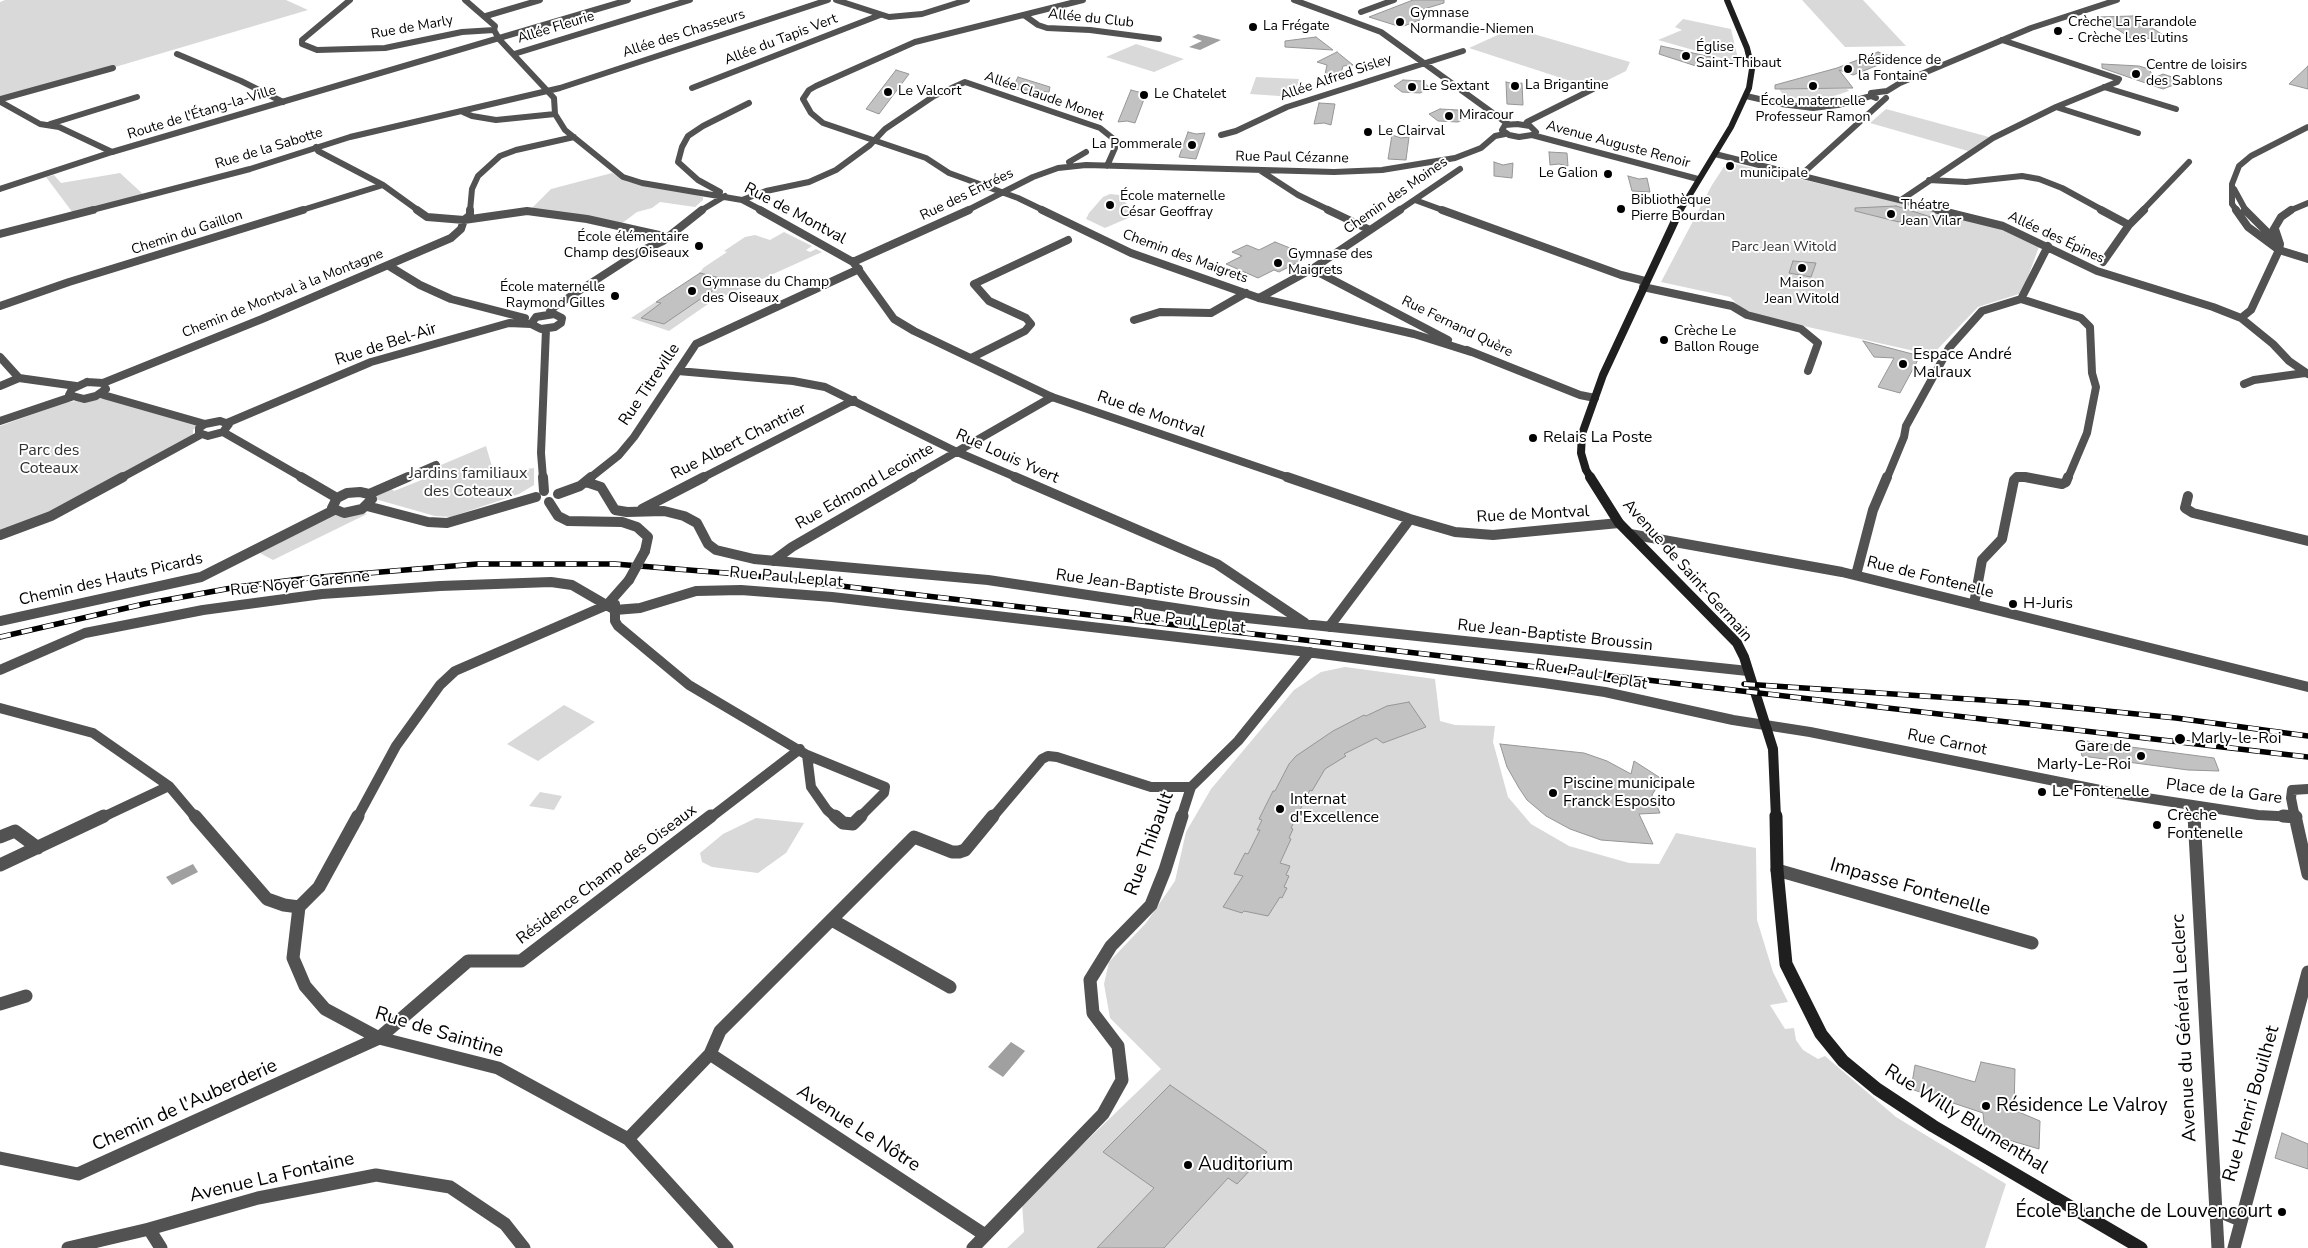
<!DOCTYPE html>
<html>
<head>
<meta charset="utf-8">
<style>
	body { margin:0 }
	canvas { display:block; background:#fff }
</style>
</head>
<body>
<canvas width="2308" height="1248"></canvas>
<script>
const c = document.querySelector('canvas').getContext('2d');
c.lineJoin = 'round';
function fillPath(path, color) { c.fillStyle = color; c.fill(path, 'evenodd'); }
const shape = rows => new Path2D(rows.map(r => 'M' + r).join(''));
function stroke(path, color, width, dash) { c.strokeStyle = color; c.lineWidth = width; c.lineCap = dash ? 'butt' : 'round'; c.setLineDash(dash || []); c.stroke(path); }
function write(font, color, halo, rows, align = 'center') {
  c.font = font + ' "Nunito Sans",sans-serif'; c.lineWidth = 4; c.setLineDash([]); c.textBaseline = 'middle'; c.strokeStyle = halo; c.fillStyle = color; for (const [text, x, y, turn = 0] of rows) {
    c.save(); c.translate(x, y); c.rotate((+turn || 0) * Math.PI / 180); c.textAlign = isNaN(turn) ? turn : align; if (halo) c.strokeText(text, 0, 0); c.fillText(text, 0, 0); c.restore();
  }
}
fillPath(shape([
	[5,0,286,0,308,10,0,101,0,2],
	[1802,0,1863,0,1906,46,1845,47],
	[1683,19,1731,29,1739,63,1658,40,1682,30,1675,27],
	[1513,28,1630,62,1626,71,1592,88,1469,48],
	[1136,44,1184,59,1154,72,1106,57],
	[1256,77,1299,79,1294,97,1250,94],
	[1779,89,1847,89,1849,91,1828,98,1805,100,1784,96],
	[1886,109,1989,137,1968,151,1870,123],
	[1727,162,2001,226,2040,244,2022,293,1978,307,1932,355,1746,313,1730,297,1661,282,1712,185],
	[120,173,144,195,73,213,46,177,54,175,61,183],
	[612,173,628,182,690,193,703,197,703,200,695,207,660,202,652,208,637,212,621,224,530,210,551,189],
	[1110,194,1119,195,1131,209,1142,212,1105,228,1086,219,1089,213,1103,197],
	[784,232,812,246,806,250,810,252,816,249,822,252,711,302,669,331,631,318,700,273,703,268,727,252,724,251,745,237,755,235,770,240],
	[99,399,107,399,198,425,193,430,193,436,47,515,0,532,0,426,67,402],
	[486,446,494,473,534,468,534,485,519,494,451,517,435,516,375,499,377,494,389,487,394,491,434,475,429,470],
	[360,512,367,514,273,560,258,552,334,514],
	[1345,667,1435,679,1440,721,1455,725,1495,726,1493,742,1508,797,1531,824,1569,846,1629,863,1659,864,1676,833,1756,848,1757,920,1773,972,1788,1002,1770,1005,1785,1029,1794,1028,1796,1040,1803,1050,1818,1059,1825,1056,1896,1117,2006,1184,1985,1248,1007,1248,1024,1232,1022,1203,1161,1069,1110,1018,1104,984,1109,962,1146,923,1175,881,1186,832,1211,789,1294,690,1321,672],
	[564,705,595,722,538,761,507,744],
	[540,792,562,796,554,810,529,806],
	[756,818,804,823,786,853,758,873,712,867,702,862,700,853,723,834]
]), '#d9d9d9');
fillPath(shape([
	[1198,34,1210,37,1221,40,1200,50,1189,47,1202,41,1192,37],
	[193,864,198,872,172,885,166,877],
	[1011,1042,1025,1051,1003,1077,988,1067]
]), '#a0a0a0');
const building = shape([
	[1413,0,1444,0,1444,3,1414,12,1428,17,1401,27,1369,17,1413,0],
	[2133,16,2168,38,2132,39,2099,17,2133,16],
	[1316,37,1333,50,1285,47,1285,41,1316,37],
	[1661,46,1716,58,1699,67,1659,54,1661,46],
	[1337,52,1353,65,1343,66,1339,80,1324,79,1327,65,1317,62,1337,52],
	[1878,52,1896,58,1853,75,1839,70,1853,88,1775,89,1775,85,1837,68,1878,52],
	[2102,64,2139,66,2149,69,2154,78,2163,74,2184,81,2163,89,2102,68,2102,64],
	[2308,66,2308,89,2289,84,2308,66],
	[896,70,909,74,879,114,866,109,896,70],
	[1018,77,1050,87,1049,92,1012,89,1018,77],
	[1403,80,1422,81,1430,88,1420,93,1402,92,1394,86,1403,80],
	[1506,82,1515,84,1522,83,1523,105,1507,104,1506,82],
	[1131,90,1146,94,1135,123,1127,121,1118,122,1131,90],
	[1319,103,1335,104,1331,125,1324,123,1314,124,1319,103],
	[1440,109,1458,110,1468,117,1458,122,1438,121,1429,114,1440,109],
	[1188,132,1196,134,1205,133,1196,159,1179,157,1188,132],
	[1392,135,1401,138,1409,137,1406,160,1388,159,1392,135],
	[1549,152,1567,153,1568,166,1559,164,1550,165,1549,152],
	[1494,162,1503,165,1513,163,1512,178,1494,176,1494,162],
	[1628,176,1639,179,1647,178,1650,192,1632,191,1628,176],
	[1896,206,1931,217,1899,222,1855,211,1855,208,1896,206],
	[1275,242,1310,256,1279,272,1274,270,1258,278,1226,264,1242,256,1232,252,1247,245,1259,250,1275,242],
	[1793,261,1816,263,1811,277,1789,273,1793,261],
	[700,273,728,280,664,324,641,318,661,303,656,302,700,273],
	[1863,341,1920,356,1900,393,1878,387,1894,358,1874,357,1863,341],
	[1409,702,1426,727,1383,743,1376,738,1344,754,1346,756,1325,769,1312,791,1310,790,1291,828,1293,829,1289,838,1291,839,1280,863,1290,866,1286,875,1289,876,1284,887,1287,888,1282,898,1280,897,1268,916,1244,911,1242,913,1223,907,1243,876,1234,874,1245,853,1248,854,1260,830,1257,830,1262,820,1259,819,1273,791,1275,791,1289,764,1296,756,1333,731,1364,715,1366,716,1387,706,1409,702],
	[2078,740,2214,758,2219,771,2188,770,2082,756,2078,740],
	[1500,744,1584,753,1607,761,1631,774,1634,761,1662,779,1652,795,1660,813,1639,814,1653,844,1601,840,1570,829,1546,816,1527,800,1519,788,1507,767,1500,744],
	[1981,1062,2015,1069,2014,1110,2040,1121,2039,1149,1985,1133,1983,1113,1911,1089,1915,1065,1975,1082,1981,1062],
	[1170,1085,1267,1152,1237,1184,1228,1178,1164,1248,1097,1248,1154,1188,1103,1152,1170,1085],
	[2282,1133,2308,1144,2308,1169,2275,1158,2282,1133]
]);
fillPath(building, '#c2c2c2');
stroke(building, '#969696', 1);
stroke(shape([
	[350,0,302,40,302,44,317,50,385,48,462,32,494,30,499,39,554,98,555,114,565,130,623,177,642,183,742,200,763,211],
	[465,0,495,26,494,30],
	[836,0,889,17,922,14,967,0],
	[1294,0,1381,32,1508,124],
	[1361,12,1394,0],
	[1024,15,1038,25,1047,28,1090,30,1159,39],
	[486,16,540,0],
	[177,54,241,81,283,102],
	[514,54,690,0],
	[2104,87,2176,109],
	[692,88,880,15],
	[2056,107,2138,133],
	[463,112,472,116,496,120,555,114],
	[50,124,137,97],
	[1517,124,1530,126,1536,132,1532,135,1519,137,1509,135,1502,130,1505,125,1517,124],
	[1525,125,1527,122,1593,89],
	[1221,135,1236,131,1287,107,1463,51],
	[1532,135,1698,179],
	[316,147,318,151,383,185,419,211],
	[112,152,59,127,40,124,1,102,1,99,113,68],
	[1715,154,1943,211],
	[1071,166,1069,162,1086,152],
	[1261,171,1298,195,1331,211],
	[1801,175,1886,98],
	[1929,180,1966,182,2022,176,2039,179,2062,188,2104,211],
	[720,192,698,180,678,162,682,147,688,136,703,126,749,103],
	[742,200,766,191,809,182,836,170,870,145,885,129,934,96,965,82,1100,128,1115,140,1115,148,1107,166],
	[1415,200,1445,211],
	[1901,200,1993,138,2056,107,2117,82,2119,79,2002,40],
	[88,211,250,169,350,137,560,88,828,0],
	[299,211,383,185],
	[470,211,472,189,478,176,500,156,516,150,574,137],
	[700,211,725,196],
	[966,211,1033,177,1058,168,1086,165,1334,172,1382,170,1455,158,1481,148,1495,136,1505,134],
	[1045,211,1018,198,949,173,926,158,823,123,811,113,803,99,809,90,816,86,915,42,1083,0],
	[1398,211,1460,169],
	[2142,211,2189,162],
	[2289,211,2308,203]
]), '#525252', 6);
stroke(shape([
	[417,210,427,217,464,220,527,211,587,219,668,237],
	[760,210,853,262,894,319,914,331,1052,397,1290,478],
	[1042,210,1131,253,1259,298,1414,334,1471,352],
	[1328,210,1370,230],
	[1442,210,1621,275,1645,281],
	[1938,210,2003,226,2097,271,2213,307,2241,318,2273,344,2289,361,2308,374],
	[2101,210,2129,225],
	[0,234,93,210],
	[2271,234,2281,217,2291,210],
	[853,262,969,210],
	[2103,262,2129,225,2144,210],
	[389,266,420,285,451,299,525,318],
	[1312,269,1448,340],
	[1643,287,1732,306,1747,315,1801,329,1818,343,1808,371],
	[1259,298,1312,269,1400,210],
	[2021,299,2081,318,2090,327,2092,373,2096,387,2087,433,2068,478],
	[0,306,69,282,303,210],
	[549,314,551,309,639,252,663,241,702,210],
	[554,314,562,318,561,323,555,327,541,329,531,324,536,317,554,314],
	[2241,318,2251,310,2279,250,2280,244,2275,229],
	[1134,320,1160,312,1211,313,1246,293],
	[1467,350,1580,395,1595,398],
	[0,357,19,378,76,386],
	[971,358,1025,331,1031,324,1026,318,989,301,974,284,1068,240],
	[678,371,793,381,825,387,955,451,1018,478],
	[87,382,103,383,106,389,96,396,84,399,69,395,72,389,87,382],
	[103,383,262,319,451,238,461,229,464,220,470,215,470,210],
	[2244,384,2254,380,2305,373],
	[0,386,19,378],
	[100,394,205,424],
	[0,421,71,397],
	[220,421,229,424,223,432,208,436,199,433,199,428,205,424,220,421],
	[227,423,371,362,509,323,531,324],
	[223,432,303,478],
	[121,478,200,435],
	[406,478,436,465],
	[543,478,541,453,546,329],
	[590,478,619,455,634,437,696,344,859,269],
	[702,478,854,400],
	[911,478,1052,397],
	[1887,478,1904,437,1906,426,1949,348,1982,311,2021,299,2048,246],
	[2016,478,2031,478]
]), '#525252', 8);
stroke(shape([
	[301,477,337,498],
	[543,477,544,491],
	[1015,477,1217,564,1305,623],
	[1287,477,1410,519,1455,532,1493,535,1619,523],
	[586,482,601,487,615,510,627,512,664,511,684,516,697,523,708,544,716,550,754,559,988,580,1228,616,1748,671],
	[360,492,369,494,372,499,362,509,344,513,332,508,337,498,347,493,360,492],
	[369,494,408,477],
	[558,494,580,486,591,477],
	[2188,496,2185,508,2193,513,2308,541],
	[549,502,558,516,568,521,622,522,637,527,648,537,645,551],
	[367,506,428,522,447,523,536,497],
	[642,509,704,477],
	[1630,534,1842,572,2308,687],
	[0,535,51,516,123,477],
	[773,561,792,547,913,477],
	[1856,575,1873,510,1887,477],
	[615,604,615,621,618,626,689,685,807,755],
	[1974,604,1982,560,2002,539,2014,480,2017,477,2025,477,2062,484,2066,482,2068,477],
	[0,621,201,577,334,510],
	[1329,627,1410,519],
	[0,670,85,633,203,610,322,594,440,586,551,582,572,585,615,610,640,608,696,591,741,590,832,597,1299,651,1544,683,1605,692,1733,720,1810,732,2120,794,2258,815,2296,817],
	[0,708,93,733,169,786,196,818],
	[807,755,885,787,884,793,859,818],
	[807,755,811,787,827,810,836,818],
	[2194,806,2194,818],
	[101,818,169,786],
	[357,818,396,746,440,685,455,671,607,605,629,580],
	[710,818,800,749],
	[992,818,1042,759,1048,756,1057,757,1151,787,1191,787],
	[1181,818,1191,787,1238,741,1310,652],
	[2295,818,2291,798,2292,790,2308,789]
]), '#525252', 10);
stroke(shape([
	[195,816,267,899,284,905,299,907],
	[835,816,843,823,853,824,861,816],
	[2194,816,2218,1248],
	[2283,816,2296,817],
	[2295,816,2308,874],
	[0,837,15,831,38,848],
	[0,865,104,816],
	[1777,870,2032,943],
	[299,907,293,958,305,986,325,1009,379,1038,498,1068,628,1139,727,1248],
	[299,907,319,887,358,816],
	[832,920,950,987],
	[0,1004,26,996],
	[710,1054,985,1235],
	[628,1139,710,1054,720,1031,914,837,952,852,959,852,965,850,993,816],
	[0,1158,78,1174,379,1038,468,961,521,961,711,816],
	[2216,1210,2240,1220],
	[149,1229,161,1248],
	[68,1248,149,1229,258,1198,376,1175,450,1187,505,1224,524,1248],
	[973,1248,1103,1114,1122,1080,1118,1046,1093,1013,1090,980,1111,946,1151,905,1165,870,1182,816],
	[2234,1248,2308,972]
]), '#525252', 13);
stroke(shape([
	[1746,96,1781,104,1813,108,1838,105,1871,96,1876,98],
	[1871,96,1871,93,1887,91,1900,83,2031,28,2117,0],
	[0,189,112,152,628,0],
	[2234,189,2246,211],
	[2237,211,2232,204,2232,184,2239,166,2251,156,2308,127]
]), '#525252', 6);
stroke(shape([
	[2236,210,2248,227,2279,250,2308,259],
	[2245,210,2275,240]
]), '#525252', 8);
stroke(shape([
	[1680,211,1731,127,1749,88,1752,69,1747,48,1727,0]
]), '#1f1f1f', 6);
stroke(shape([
	[1591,478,1586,470,1581,453,1582,434,1603,375,1680,210]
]), '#1f1f1f', 8);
stroke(shape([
	[1590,477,1619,523,1737,643,1744,657,1773,749,1776,818]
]), '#1f1f1f', 10);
stroke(shape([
	[1776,816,1777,870,1786,964,1821,1034,1843,1061,1877,1089,1933,1126,2141,1248]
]), '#1f1f1f', 13);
const rail = shape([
	[0,637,144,604,237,587,309,578,477,564,615,564,738,574,2308,757],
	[1744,684,2028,703,2176,718,2308,736]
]);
stroke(rail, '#000', 5.5);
stroke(rail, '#fff', 4, [11]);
stroke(shape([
	[629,580,645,551]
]), '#525252', 10);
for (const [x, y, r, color] of [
	[1400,22,5,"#000"],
	[1253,27,5,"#000"],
	[2058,31,5,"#000"],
	[1686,56,5,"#000"],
	[1848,69,5,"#000"],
	[2136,74,5,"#000"],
	[1515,86,5,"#000"],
	[1813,86,5,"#000"],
	[1412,87,5,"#000"],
	[888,92,5,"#000"],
	[1144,95,5,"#000"],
	[1449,116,5,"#000"],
	[1368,132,5,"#000"],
	[1192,145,5,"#000"],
	[1730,166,5,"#000"],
	[1608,174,5,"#000"],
	[1110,205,5,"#000"],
	[1621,209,5,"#000"],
	[1891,214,5,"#000"],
	[699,246,5,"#000"],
	[1278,263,5,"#000"],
	[1802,268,5,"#000"],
	[692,291,5,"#000"],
	[615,296,5,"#000"],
	[1664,340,5,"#000"],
	[1903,364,5,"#000"],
	[1533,438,5,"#000"],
	[2013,604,5,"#000"],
	[2180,739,6,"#000"],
	[2141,756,5,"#000"],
	[2042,792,5,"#000"],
	[1553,793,5,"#000"],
	[1280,809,5,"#000"],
	[2157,825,5,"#000"],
	[1986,1106,5,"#000"],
	[1188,1165,5,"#000"],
	[2282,1212,5,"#000"]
]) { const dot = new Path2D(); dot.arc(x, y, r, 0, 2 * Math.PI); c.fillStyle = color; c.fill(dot); stroke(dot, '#fff', 2); }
write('14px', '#000', '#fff', [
	["Gymnase",1410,14],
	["Normandie-Niemen",1410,30],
	["Crèche La Farandole",2068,23],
	["- Crèche Les Lutins",2068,39],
	["La Frégate",1263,27],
	["Église",1696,48],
	["Saint-Thibaut",1696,64],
	["Résidence de",1858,61],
	["la Fontaine",1858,77],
	["Centre de loisirs",2146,66],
	["des Sablons",2146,82],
	["La Brigantine",1525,86],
	["Le Sextant",1422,87],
	["Le Valcort",898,92],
	["Le Chatelet",1154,95],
	["École maternelle",1813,102,"center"],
	["Professeur Ramon",1813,118,"center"],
	["Miracour",1459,116],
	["Le Clairval",1378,132],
	["La Pommerale",1182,145,"right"],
	["Police",1740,158],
	["municipale",1740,174],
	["Le Galion",1598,174,"right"],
	["École maternelle",1120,197],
	["César Geoffray",1120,213],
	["Bibliothèque",1631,201],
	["Pierre Bourdan",1631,217],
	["Théatre",1901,206],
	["Jean Vilar",1901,222],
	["École élémentaire",689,238,"right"],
	["Champ des Oiseaux",689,254,"right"],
	["Gymnase des",1288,255],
	["Maigrets",1288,271],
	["Gymnase du Champ",702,283],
	["des Oiseaux",702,299],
	["Maison",1802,284,"center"],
	["Jean Witold",1802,300,"center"],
	["École maternelle",605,288,"right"],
	["Raymond Gilles",605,304,"right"],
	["Crèche Le",1674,332],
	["Ballon Rouge",1674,348]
], 'left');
write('14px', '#000', '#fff', [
	["Allée du Club",1091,19,6],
	["Rue de Marly",412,28,-10],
	["Allée Fleurie",556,28,-17],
	["Allée des Chasseurs",684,34,-18],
	["Allée du Tapis Vert",781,40,-21],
	["Allée Alfred Sisley",1336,78,-19],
	["Allée Claude Monet",1044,97,19],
	["Route de l'Étang-la-Ville",202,113,-17],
	["Avenue Auguste Renoir",1618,145,15],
	["Rue de la Sabotte",269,149,-17],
	["Rue Paul Cézanne",1292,158,1],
	["Rue des Entrées",967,195,-26],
	["Chemin des Moines",1396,196,-35],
	["Chemin du Gaillon",187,233,-18],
	["Allée des Épines",2056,238,25],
	["Chemin des Maigrets",1185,257,20],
	["Chemin de Montval à la Montagne",283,294,-22],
	["Rue Fernand Quère",1457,327,26]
]);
write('14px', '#303030', '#fff', [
	["Parc Jean Witold",1784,248]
]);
write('16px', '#000', '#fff', [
	["Rue de Montval",795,214,28],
	["Rue de Bel-Air",386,345,-18],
	["Rue Titreville",650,385,-56],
	["Rue de Montval",1151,415,19],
	["Rue Albert Chantrier",739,442,-27],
	["Rue Louis Yvert",1007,457,24],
	["Rue Edmond Lecointe",865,487,-30],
	["Rue de Montval",1533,515,-3],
	["Avenue de Saint-Germain",1687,571,48],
	["Rue Paul Leplat",786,578,5],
	["Rue de Fontenelle",1930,578,14],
	["Chemin des Hauts Picards",111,580,-13],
	["Rue Noyer Garenne",300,584,-6],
	["Rue Jean-Baptiste Broussin",1153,589,8],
	["Rue Paul Leplat",1189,622,7],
	["Rue Jean-Baptiste Broussin",1555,636,6],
	["Rue Paul Leplat",1591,675,10],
	["Rue Carnot",1947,743,11],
	["Place de la Gare",2224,792,7],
	["Résidence Champ des Oiseaux",607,875,-37]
]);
write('16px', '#000', '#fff', [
	["Espace André",1913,355],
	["Malraux",1913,373],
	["Relais La Poste",1543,438],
	["H-Juris",2023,604],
	["Marly-le-Roi",2191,739],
	["Gare de",2131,747,"right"],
	["Marly-Le-Roi",2131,765,"right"],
	["Piscine municipale",1563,784],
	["Franck Esposito",1563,802],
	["Le Fontenelle",2052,792],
	["Internat",1290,800],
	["d'Excellence",1290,818],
	["Crèche",2167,816],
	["Fontenelle",2167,834]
], 'left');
write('16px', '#303030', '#fff', [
	["Parc des",49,451],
	["Coteaux",49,469],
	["Jardins familiaux",468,474],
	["des Coteaux",468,492]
]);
write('19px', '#000', '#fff', [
	["Rue Thibault",1150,844,-70],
	["Impasse Fontenelle",1910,888,16],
	["Avenue du Général Leclerc",2185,1028,-93],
	["Rue de Saintine",439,1033,17],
	["Rue Henri Bouilhet",2252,1104,-74],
	["Chemin de l'Auberderie",185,1106,-24],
	["Rue Willy Blumenthal",1966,1120,32],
	["Avenue Le Nôtre",858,1129,33],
	["Avenue La Fontaine",272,1178,-13]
]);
write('19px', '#000', '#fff', [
	["Résidence Le Valroy",1996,1106],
	["Auditorium",1198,1165],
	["École Blanche de Louvencourt",2272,1212,"right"]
], 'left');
</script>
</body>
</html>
